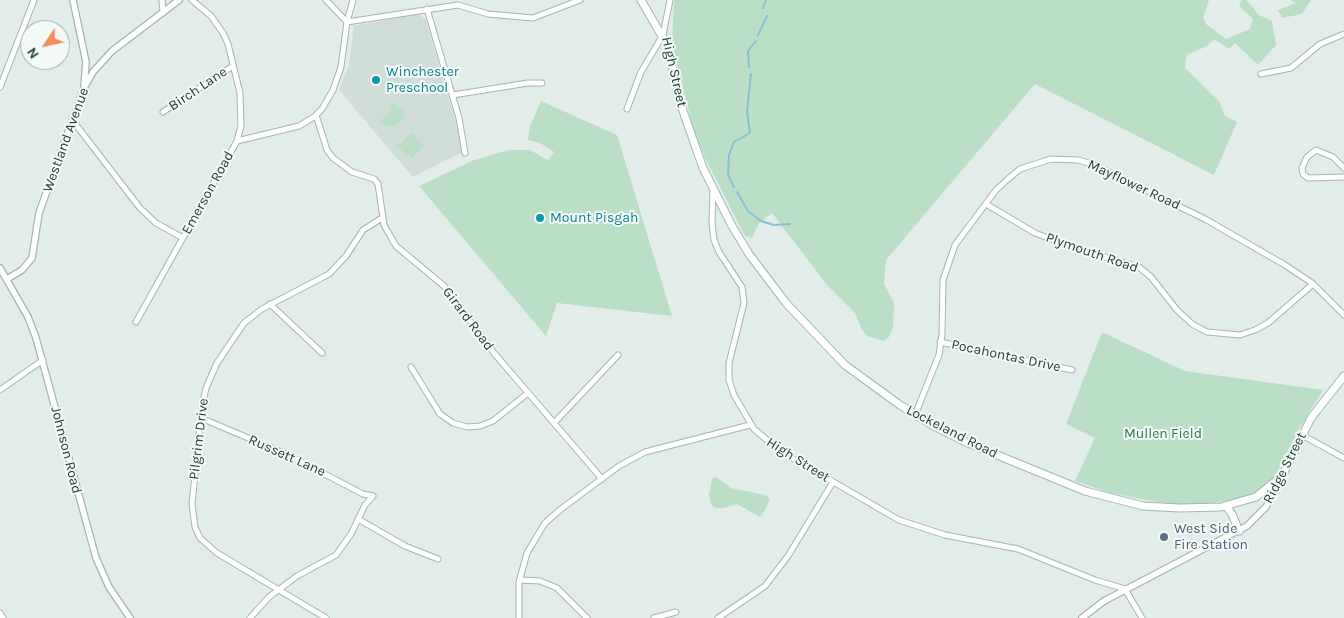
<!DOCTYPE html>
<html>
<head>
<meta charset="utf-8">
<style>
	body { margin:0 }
	#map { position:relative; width:1344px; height:618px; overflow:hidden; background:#e2ede9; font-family:Karla,sans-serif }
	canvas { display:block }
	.north { position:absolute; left:20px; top:20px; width:50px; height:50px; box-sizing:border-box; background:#f3f9f7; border:1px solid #9faeab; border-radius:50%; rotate:236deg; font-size:14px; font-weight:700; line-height:20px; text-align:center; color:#223e39 }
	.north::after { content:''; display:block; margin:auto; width:18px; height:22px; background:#f58b59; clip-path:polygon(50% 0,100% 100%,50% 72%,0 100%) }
</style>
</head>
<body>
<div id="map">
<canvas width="1344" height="618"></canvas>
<div class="north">N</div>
</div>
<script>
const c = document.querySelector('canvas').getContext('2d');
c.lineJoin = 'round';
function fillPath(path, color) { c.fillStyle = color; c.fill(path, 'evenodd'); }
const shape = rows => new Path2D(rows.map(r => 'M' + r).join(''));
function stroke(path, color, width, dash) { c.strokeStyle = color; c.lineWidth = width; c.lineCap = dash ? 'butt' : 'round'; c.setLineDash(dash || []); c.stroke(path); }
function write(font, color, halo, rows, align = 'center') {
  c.font = font + ' Karla,sans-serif'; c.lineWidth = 4; c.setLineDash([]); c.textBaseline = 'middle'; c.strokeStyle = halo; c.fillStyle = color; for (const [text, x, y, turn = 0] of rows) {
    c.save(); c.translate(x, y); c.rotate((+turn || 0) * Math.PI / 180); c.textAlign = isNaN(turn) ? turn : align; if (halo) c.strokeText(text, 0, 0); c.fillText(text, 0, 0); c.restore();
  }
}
fillPath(shape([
	[419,14,426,20,464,151,413,177,339,90,349,65,354,26]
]), '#d1ddd8');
fillPath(shape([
	[674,0,1209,0,1203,18,1207,25,1226,39,1250,29,1253,19,1239,6,1242,0,1246,0,1259,15,1272,21,1276,45,1258,65,1235,43,1229,49,1214,39,1207,46,1187,55,1185,68,1219,101,1225,116,1237,122,1214,175,1035,84,886,260,884,284,894,303,893,328,889,337,883,341,867,336,862,330,855,313,827,285,772,213,759,223,752,238,745,236,706,160,693,128,672,43],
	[1290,0,1311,0,1302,14,1282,18,1278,10,1296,3],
	[541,101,617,135,672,316,557,303,546,336,419,186,474,160,509,150,530,150,548,160,554,152,540,143,528,140,530,126],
	[394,103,404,111,405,117,396,126,384,125,380,121,390,114,391,105],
	[411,133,424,145,412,158,400,149,396,148,396,144,400,144],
	[1102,332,1185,371,1323,390,1300,427,1276,474,1261,490,1234,500,1203,504,1168,504,1111,493,1075,481,1095,438,1066,424],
	[716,477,731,488,765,495,770,499,763,514,760,517,737,504,724,508,715,508,711,504,709,495,712,479]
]), '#bbdec7');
stroke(shape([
	[763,8,766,0],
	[758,35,767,16],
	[749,67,748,51,756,41],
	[734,187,728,175,729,155,734,142,750,133,747,111,751,74],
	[737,192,748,211,761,221,774,225,790,224]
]), '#89c2d3', 2);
const minor = shape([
	[162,0,163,13],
	[192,0,211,16,223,33,228,44,240,93,241,126,237,141],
	[326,0,347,22,458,5,488,14,533,18,580,0],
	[427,9,459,118,465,153],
	[1261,74,1291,68,1320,44,1344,34],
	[0,87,34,0],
	[453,95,528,83,542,83],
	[627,109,641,72,663,35,670,0],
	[163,112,233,66],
	[316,115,327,150,333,158,352,172,374,179,378,184,384,225,396,246,444,286,494,353,602,479],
	[73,121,140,208,156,223,183,238],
	[1344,168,1333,157,1316,150,1307,157,1302,168,1303,174,1308,178,1344,177],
	[713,190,712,223,714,240,719,252,742,287,744,303,729,363,729,380,734,395,754,429,780,451,899,520,945,535,1018,549,1095,580,1125,589,1142,618],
	[986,204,1035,233,1074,248,1139,267,1151,277,1177,310,1192,324,1207,332,1240,335,1255,330,1268,323,1313,284],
	[270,304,322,353],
	[136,322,237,141,299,126,314,117,322,109,333,90,341,67,347,22,353,0],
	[940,342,1072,370],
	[411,367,440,414,453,423,467,427,480,426,493,421,528,393],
	[0,390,43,360],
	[915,415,939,355,942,334,943,280,955,245,996,190,1008,179,1020,169,1051,159,1078,160,1092,164,1205,219,1285,265,1312,283,1344,315],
	[201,418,286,454,363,494,373,496],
	[554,423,618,355],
	[1302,435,1344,458],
	[358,519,405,546,438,559],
	[520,580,540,581,557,588,587,618],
	[0,613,3,618],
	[250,618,269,597,297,576,336,555,351,534,365,505,373,496],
	[326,618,217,553,200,538,195,527,192,504,202,406,206,388,217,363,244,323,262,309,329,274,346,256,363,230,382,218],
	[519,618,519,582,527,553,545,523,561,509,619,466,645,452,750,425],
	[654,618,676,612],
	[718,618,765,586,788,556,833,482]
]);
const tertiary = shape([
	[73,0,86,62,84,86],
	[0,268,28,317,36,338,96,558,109,587,130,618],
	[7,279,22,270,32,258,39,213,84,88,93,72,112,51,179,0],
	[1082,618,1104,601,1247,526,1266,507,1282,476]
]);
const secondary = shape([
	[641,0,667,45,683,111,703,168,732,226,749,254,786,303,845,365,900,405,932,425,968,443,1085,491,1143,506,1179,508,1221,507,1256,497,1282,476,1311,418,1344,376],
	[1226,506,1232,514,1239,531]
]);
stroke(minor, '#a5b5b1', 7);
stroke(tertiary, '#a5b5b1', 8);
stroke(secondary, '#a0b9b2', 9);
stroke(minor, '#fff', 5);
stroke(tertiary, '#fff', 5.5);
stroke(secondary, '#fff', 7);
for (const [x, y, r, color] of [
	[376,80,5,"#0f9aa8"],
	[540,218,5,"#0f9aa8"],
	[1164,537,5,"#5c6f8a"]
]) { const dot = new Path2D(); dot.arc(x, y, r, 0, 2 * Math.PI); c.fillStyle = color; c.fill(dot); stroke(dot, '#f3f9f7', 2); }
write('14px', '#0d838f', '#f3f9f7', [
	["Winchester",386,72],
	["Preschool",386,88],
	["Mount Pisgah",550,218]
], 'left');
write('14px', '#223e39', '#f3f9f7', [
	["High Street",674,72,77],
	["Birch Lane",198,89,-34],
	["Westland Avenue",66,140,-70],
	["Mayflower Road",1134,185,25],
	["Emerson Road",208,193,-61],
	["Plymouth Road",1092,253,19],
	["Girard Road",468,319,53],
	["Pocahontas Drive",1006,356,12],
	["Lockeland Road",952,432,27],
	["Pilgrim Drive",199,439,-83],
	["Johnson Road",66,450,76],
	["Russett Lane",287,456,24],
	["High Street",798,460,32],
	["Ridge Street",1285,468,-63]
]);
write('14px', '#2b764e', '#f3f9f7', [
	["Mullen Field",1163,434]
]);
write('14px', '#4e5e75', '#f3f9f7', [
	["West Side",1174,529],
	["Fire Station",1174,545]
], 'left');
</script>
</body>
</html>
